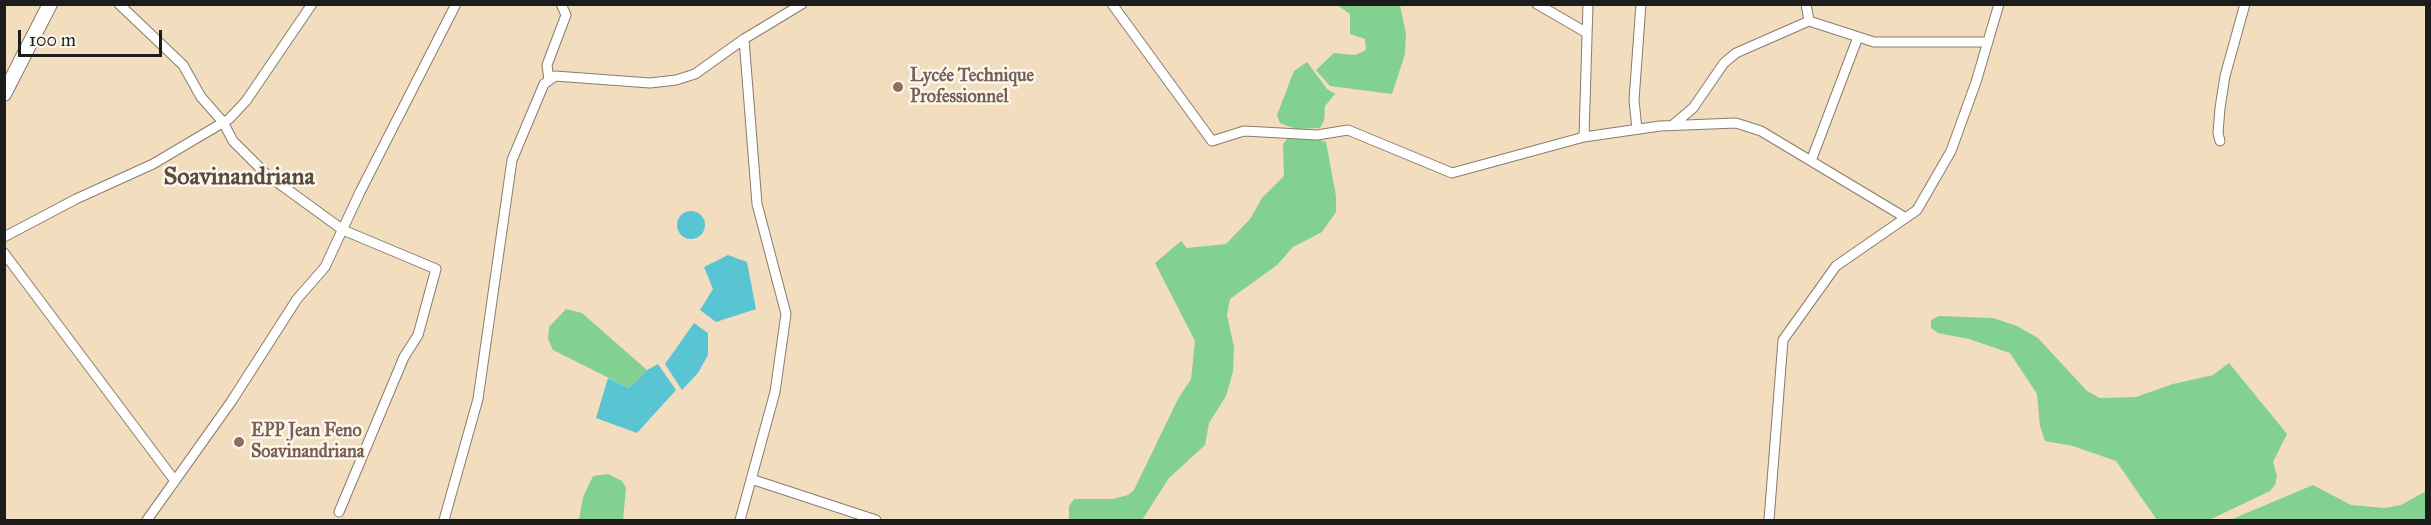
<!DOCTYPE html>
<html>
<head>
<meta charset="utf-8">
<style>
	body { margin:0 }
	#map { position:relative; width:2431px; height:525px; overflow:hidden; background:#f3ddbf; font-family:"IM FELL Great Primer",serif }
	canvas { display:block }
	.frame { position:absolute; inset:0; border:6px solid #1c1c1c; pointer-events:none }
	.scale { position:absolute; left:18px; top:30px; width:144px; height:27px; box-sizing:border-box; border:3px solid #1c1c1c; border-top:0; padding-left:8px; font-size:18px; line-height:21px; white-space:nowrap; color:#1c1c1c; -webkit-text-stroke:4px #fbf7ec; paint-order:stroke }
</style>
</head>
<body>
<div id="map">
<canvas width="2431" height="525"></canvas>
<div class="frame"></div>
<div class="scale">100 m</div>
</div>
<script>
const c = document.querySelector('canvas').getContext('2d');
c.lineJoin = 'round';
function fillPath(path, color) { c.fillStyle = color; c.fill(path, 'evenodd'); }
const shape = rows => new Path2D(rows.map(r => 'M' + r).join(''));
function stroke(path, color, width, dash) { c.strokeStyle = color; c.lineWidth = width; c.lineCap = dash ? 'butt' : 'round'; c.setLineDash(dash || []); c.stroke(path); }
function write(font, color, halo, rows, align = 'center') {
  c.font = font + ' "IM FELL Great Primer",serif'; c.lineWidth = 5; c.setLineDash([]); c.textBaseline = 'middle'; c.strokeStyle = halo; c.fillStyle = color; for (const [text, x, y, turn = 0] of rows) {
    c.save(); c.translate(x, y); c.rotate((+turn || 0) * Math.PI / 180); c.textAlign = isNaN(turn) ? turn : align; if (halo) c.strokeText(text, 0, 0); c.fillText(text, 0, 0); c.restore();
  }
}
fillPath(shape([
	[1337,5,1400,5,1406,34,1405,54,1392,94,1330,86,1316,70,1334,53,1355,55,1366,50,1365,39,1350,34,1350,14],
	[1307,62,1327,89,1335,94,1325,106,1324,121,1320,128,1296,129,1280,123,1277,115,1294,71],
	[1312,137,1326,142,1336,196,1336,212,1322,232,1293,247,1277,265,1230,299,1227,315,1234,347,1233,372,1226,396,1209,423,1205,445,1169,478,1142,520,1069,520,1069,506,1074,499,1113,499,1128,495,1134,490,1178,399,1191,379,1195,341,1155,263,1181,241,1187,248,1226,244,1250,219,1262,198,1284,176,1283,144,1288,138],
	[566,309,582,313,647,370,629,388,553,350,548,339,549,327],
	[1939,316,1993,318,2017,326,2038,338,2087,391,2100,398,2136,397,2173,384,2213,375,2229,363,2287,434,2273,462,2277,476,2275,485,2270,491,2209,520,2157,520,2116,461,2073,446,2045,441,2040,426,2037,394,2010,353,1969,339,1938,333,1931,328,1931,320],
	[608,474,622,481,626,488,623,520,579,520,583,497,593,476],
	[2313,485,2351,505,2385,508,2401,505,2426,491,2426,520,2230,520]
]), '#82d191');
fillPath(shape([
	'677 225a14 14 0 1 1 28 0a14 14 0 1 1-28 0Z',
	[728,255,747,262,756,309,716,322,700,310,713,289,704,267],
	[694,323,708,333,708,355,698,373,682,390,665,364],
	[658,364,676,390,637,433,596,418,608,378,629,388,647,370]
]), '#59c5d2');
const street = shape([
	[119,4,183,65,201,97,223,122,233,141,266,174,343,230,436,269,418,335,404,357,339,512],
	[1112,4,1212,141,1244,131,1317,135,1348,130,1452,173,1584,137,1660,126,1736,123,1761,131,1906,218],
	[1537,4,1587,33],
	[1806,4,1809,21],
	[549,80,547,65,566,15,561,4],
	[1674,124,1693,108,1724,63,1736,53,1809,21,1874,42,1988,42],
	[1637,129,1634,100,1641,4],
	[1584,137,1588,4],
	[2220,141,2218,133,2220,108,2225,76,2245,4],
	[1811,161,1858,37],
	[4,237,76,199,153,164,229,119,246,101,312,4],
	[4,253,175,481],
	[751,479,876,520],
	[147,520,231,402,297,299,325,267,360,192,456,4],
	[444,520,478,399,512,160,544,84,555,76,650,83,676,80,695,74,744,39],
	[740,520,775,392,786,314,757,204,744,39,802,4],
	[1769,520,1783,340,1836,266,1917,210,1951,151,1976,82,1999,4]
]);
const secondary = shape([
	[4,94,50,4]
]);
stroke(street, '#887c6e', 11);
stroke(secondary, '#887c6e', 16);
stroke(street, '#fff', 9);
stroke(secondary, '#fff', 14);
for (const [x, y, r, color] of [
	[898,87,6,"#8d6e63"],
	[239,442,6,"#8d6e63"]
]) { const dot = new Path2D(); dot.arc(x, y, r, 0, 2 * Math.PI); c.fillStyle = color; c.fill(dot); stroke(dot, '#fbf7ec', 2); }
write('bold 18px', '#785e54', '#fbf7ec', [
	["Lycée Technique",910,77],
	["Professionnel",910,98],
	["EPP Jean Feno",251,432],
	["Soavinandriana",251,453]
], 'left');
write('bold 24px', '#59493e', '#fbf7ec', [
	["Soavinandriana",239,178]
]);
</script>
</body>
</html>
